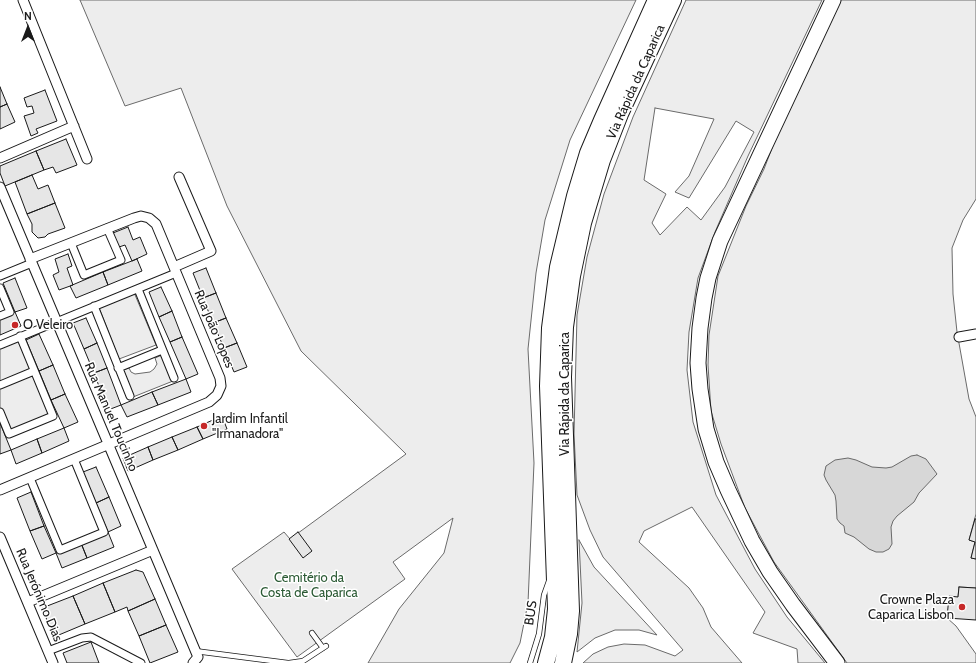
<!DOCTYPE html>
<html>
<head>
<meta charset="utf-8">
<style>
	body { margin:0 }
	#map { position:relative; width:976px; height:663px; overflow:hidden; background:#fff; font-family:Cabin,sans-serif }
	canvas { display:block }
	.north { position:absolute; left:8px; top:8px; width:40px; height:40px; -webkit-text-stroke:3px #fff; paint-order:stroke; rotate:0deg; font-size:11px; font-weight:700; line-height:16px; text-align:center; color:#1a1a1a }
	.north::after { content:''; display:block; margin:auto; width:14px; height:18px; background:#1a1a1a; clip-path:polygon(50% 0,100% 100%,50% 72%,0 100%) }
</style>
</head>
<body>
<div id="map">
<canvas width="976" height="663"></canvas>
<div class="north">N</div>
</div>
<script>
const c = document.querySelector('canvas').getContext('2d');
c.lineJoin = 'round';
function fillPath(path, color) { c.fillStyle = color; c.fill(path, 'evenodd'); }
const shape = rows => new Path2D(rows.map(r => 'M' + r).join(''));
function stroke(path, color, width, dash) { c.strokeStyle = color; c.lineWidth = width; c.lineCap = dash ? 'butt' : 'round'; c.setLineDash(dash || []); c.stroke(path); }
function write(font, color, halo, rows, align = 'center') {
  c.font = font + ' Cabin,sans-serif'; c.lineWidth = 3; c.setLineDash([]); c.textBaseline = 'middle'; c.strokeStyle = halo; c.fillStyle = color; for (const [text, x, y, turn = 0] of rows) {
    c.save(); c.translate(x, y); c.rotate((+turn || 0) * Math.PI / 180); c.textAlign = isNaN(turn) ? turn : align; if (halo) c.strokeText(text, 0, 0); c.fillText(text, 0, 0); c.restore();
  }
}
const built = shape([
	[80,0,636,0,570,140,545,220,536,273,528,349,534,463,528,603,520,643,510,663,368,663,399,609,444,553,453,518,393,562,405,579,297,657,232,569,284,532,290,539,406,454,301,351,227,206,181,88,125,106,80,0],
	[686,0,822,0,748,156,715,232,698,278,689,332,687,370,693,422,716,495,755,569,787,617,825,663,798,663,797,649,753,633,765,612,692,507,644,531,639,542,689,588,703,608,711,627,742,663,583,663,593,654,608,647,624,644,645,645,675,656,683,650,603,557,590,530,577,495,574,434,577,315,587,257,604,194,633,117,686,0],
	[655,108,714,119,689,176,675,192,689,198,736,121,754,132,725,187,701,220,687,207,660,235,652,223,666,194,644,180,655,108],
	[840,0,976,0,976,199,963,220,952,248,953,294,957,332,969,399,976,417,976,514,969,540,975,542,971,558,976,559,976,588,959,587,958,597,947,618,956,626,976,654,976,663,847,663,774,562,745,508,721,444,711,411,708,365,709,335,718,276,746,206,764,169,784,117,840,0],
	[133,290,156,345,119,359,98,305,133,290],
	[20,336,53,416,9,434,0,412,0,345,20,336],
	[162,355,173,381,133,397,122,370,129,368,131,372,135,374,150,372,154,369,157,364,155,358,162,355],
	[579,540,594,567,657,635,639,630,615,630,595,638,577,652,582,603,579,540]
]);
fillPath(built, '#ededed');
stroke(built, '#6a6a6a', 1);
const water = shape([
	[917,455,926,459,937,474,919,493,914,502,897,516,893,521,891,527,892,544,889,549,883,552,876,552,869,549,854,537,845,533,844,526,840,523,837,519,836,501,835,495,826,480,824,475,826,466,835,460,848,458,856,460,872,467,886,468,892,467,911,456,917,455]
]);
fillPath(water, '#d7d7d7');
stroke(water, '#6a6a6a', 1);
const building = shape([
	[0,87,7,104,0,107,0,87],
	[45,90,57,121,36,129,38,133,31,136,24,116,34,113,32,106,27,107,24,98,45,90],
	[7,104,15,122,0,129,0,107,7,104],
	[66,139,77,165,56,173,53,167,44,170,36,151,66,139],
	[36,151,44,170,5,186,0,173,0,166,36,151],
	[32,175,38,189,48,185,55,203,27,214,15,182,32,175],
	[55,203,65,228,48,234,45,237,38,238,32,232,32,224,27,214,55,203],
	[128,227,133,240,140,237,147,254,132,261,125,245,119,247,113,233,128,227],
	[68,254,72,266,67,268,73,285,59,290,53,275,59,272,55,259,68,254],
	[137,259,142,271,108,285,103,272,137,259],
	[206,268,216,293,203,298,193,273,206,268],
	[103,272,108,285,76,298,70,286,103,272],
	[15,278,27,308,15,312,3,283,15,278],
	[161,287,172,311,159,317,149,292,161,287],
	[216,293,226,318,213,323,203,298,216,293],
	[172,311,182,337,170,342,159,317,172,311],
	[15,312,21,326,0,335,0,319,15,312],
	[86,318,97,343,84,349,73,323,86,318],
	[226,318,237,343,224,348,213,323,226,318],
	[39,334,53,365,39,371,26,340,39,334],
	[182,337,198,374,186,379,170,342,182,337],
	[97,343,107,368,94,373,84,349,97,343],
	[237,343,247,367,234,372,224,348,237,343],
	[53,365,65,394,51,400,39,371,53,365],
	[107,368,121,405,108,410,94,373,107,368],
	[186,379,191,392,158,405,152,392,186,379],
	[152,392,158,405,127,417,121,405,152,392],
	[65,394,78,422,64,428,51,400,65,394],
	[222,416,227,429,203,439,197,427,222,416],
	[0,423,11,450,0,454,0,423],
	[197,427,203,439,178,450,172,437,197,427],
	[64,428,69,441,42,453,37,439,64,428],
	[172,437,178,450,153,460,148,447,172,437],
	[37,439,42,453,16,464,11,450,37,439],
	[148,447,153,460,128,471,123,458,148,447],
	[96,467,109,497,96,503,83,472,96,467],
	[31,492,44,526,30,531,17,498,31,492],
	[109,497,121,526,108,532,96,503,109,497],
	[975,519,976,519,976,559,971,558,975,542,969,540,975,519],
	[44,526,56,553,42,559,30,531,44,526],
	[108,532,114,547,87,558,81,543,108,532],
	[298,532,312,551,303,558,289,539,298,532],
	[81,543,87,558,62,568,56,553,81,543],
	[136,570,143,572,155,599,128,611,127,607,115,612,103,583,136,570],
	[103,583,115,612,85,624,73,596,103,583],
	[959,587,976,588,976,620,947,618,949,596,958,597,959,587],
	[73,596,85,624,54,637,42,608,73,596],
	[155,599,166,625,139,636,128,611,155,599],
	[166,625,178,652,150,663,139,636,166,625],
	[91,642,99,663,67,663,63,653,91,642]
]);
fillPath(building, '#e6e6e6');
stroke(building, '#1a1a1a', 1);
const service = shape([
	[312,633,323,648],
	[195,651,288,663],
	[289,663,303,661,326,646],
	[530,663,539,634,544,595,549,581]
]);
const pedestrian = shape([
	[71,243,84,275,121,260,107,228],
	[0,276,32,263],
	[0,288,10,312,0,316],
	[138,289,174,378],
	[94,306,130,396],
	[0,345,176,273],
	[118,368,162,350],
	[0,385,34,371],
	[0,412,9,434,53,416,20,336],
	[30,478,60,550,104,532,74,459],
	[48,651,82,638,91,637,141,663]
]);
const minor = shape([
	[23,0,87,159],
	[0,158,74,126],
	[0,187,198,657,193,663],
	[174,267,211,251,179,177],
	[959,337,976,334],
	[0,490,209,402,217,395,221,386,220,378,156,224,149,218,141,216,134,218,30,259],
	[0,537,53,663],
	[28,602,153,550]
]);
const primary = shape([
	[833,0,720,241,708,278,704,298,700,328,698,363,700,389,706,429,716,462,728,490,752,541,770,572,793,605,837,663]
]);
const trunk = shape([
	[546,663,553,637,556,609,548,386,550,328,558,267,575,196,588,153,602,120,656,0],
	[563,663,569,634,571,611,563,377,565,327,572,276,583,223,602,160,620,114,673,0]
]);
stroke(service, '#1a1a1a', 6);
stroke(pedestrian, '#1a1a1a', 9);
stroke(minor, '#1a1a1a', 11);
stroke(primary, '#1a1a1a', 17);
stroke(trunk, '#1a1a1a', 18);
stroke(service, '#fff', 4.5);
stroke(pedestrian, '#fff', 7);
stroke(minor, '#fff', 9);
stroke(primary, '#fff', 15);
stroke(trunk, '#fff', 16);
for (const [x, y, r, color] of [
	[15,325,4,"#c62828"],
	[204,426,4,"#c62828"],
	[962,607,4,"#c62828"]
]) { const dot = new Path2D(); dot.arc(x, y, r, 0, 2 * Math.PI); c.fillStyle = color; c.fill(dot); stroke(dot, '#fff', 1.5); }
write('13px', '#1a1a1a', '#fff', [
	["Via Rápida da Caparica",636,82,-66],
	["Rua João Lopes",214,329,67],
	["Via Rápida da Caparica",565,394,-90],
	["Rua Manuel Toucinho",111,417,67],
	["Rua Jerónimo Dias",39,595,67],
	["BUS",531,613,-82]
]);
write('13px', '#1a1a1a', '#fff', [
	["O Veleiro",23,325],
	["Jardim Infantil",212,419],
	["\"Irmanadora\"",212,434],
	["Crowne Plaza",954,600,"right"],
	["Caparica Lisbon",954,615,"right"]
], 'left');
write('13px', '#2b5a34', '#fff', [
	["Cemitério da",309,578],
	["Costa de Caparica",309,593]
]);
</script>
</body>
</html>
